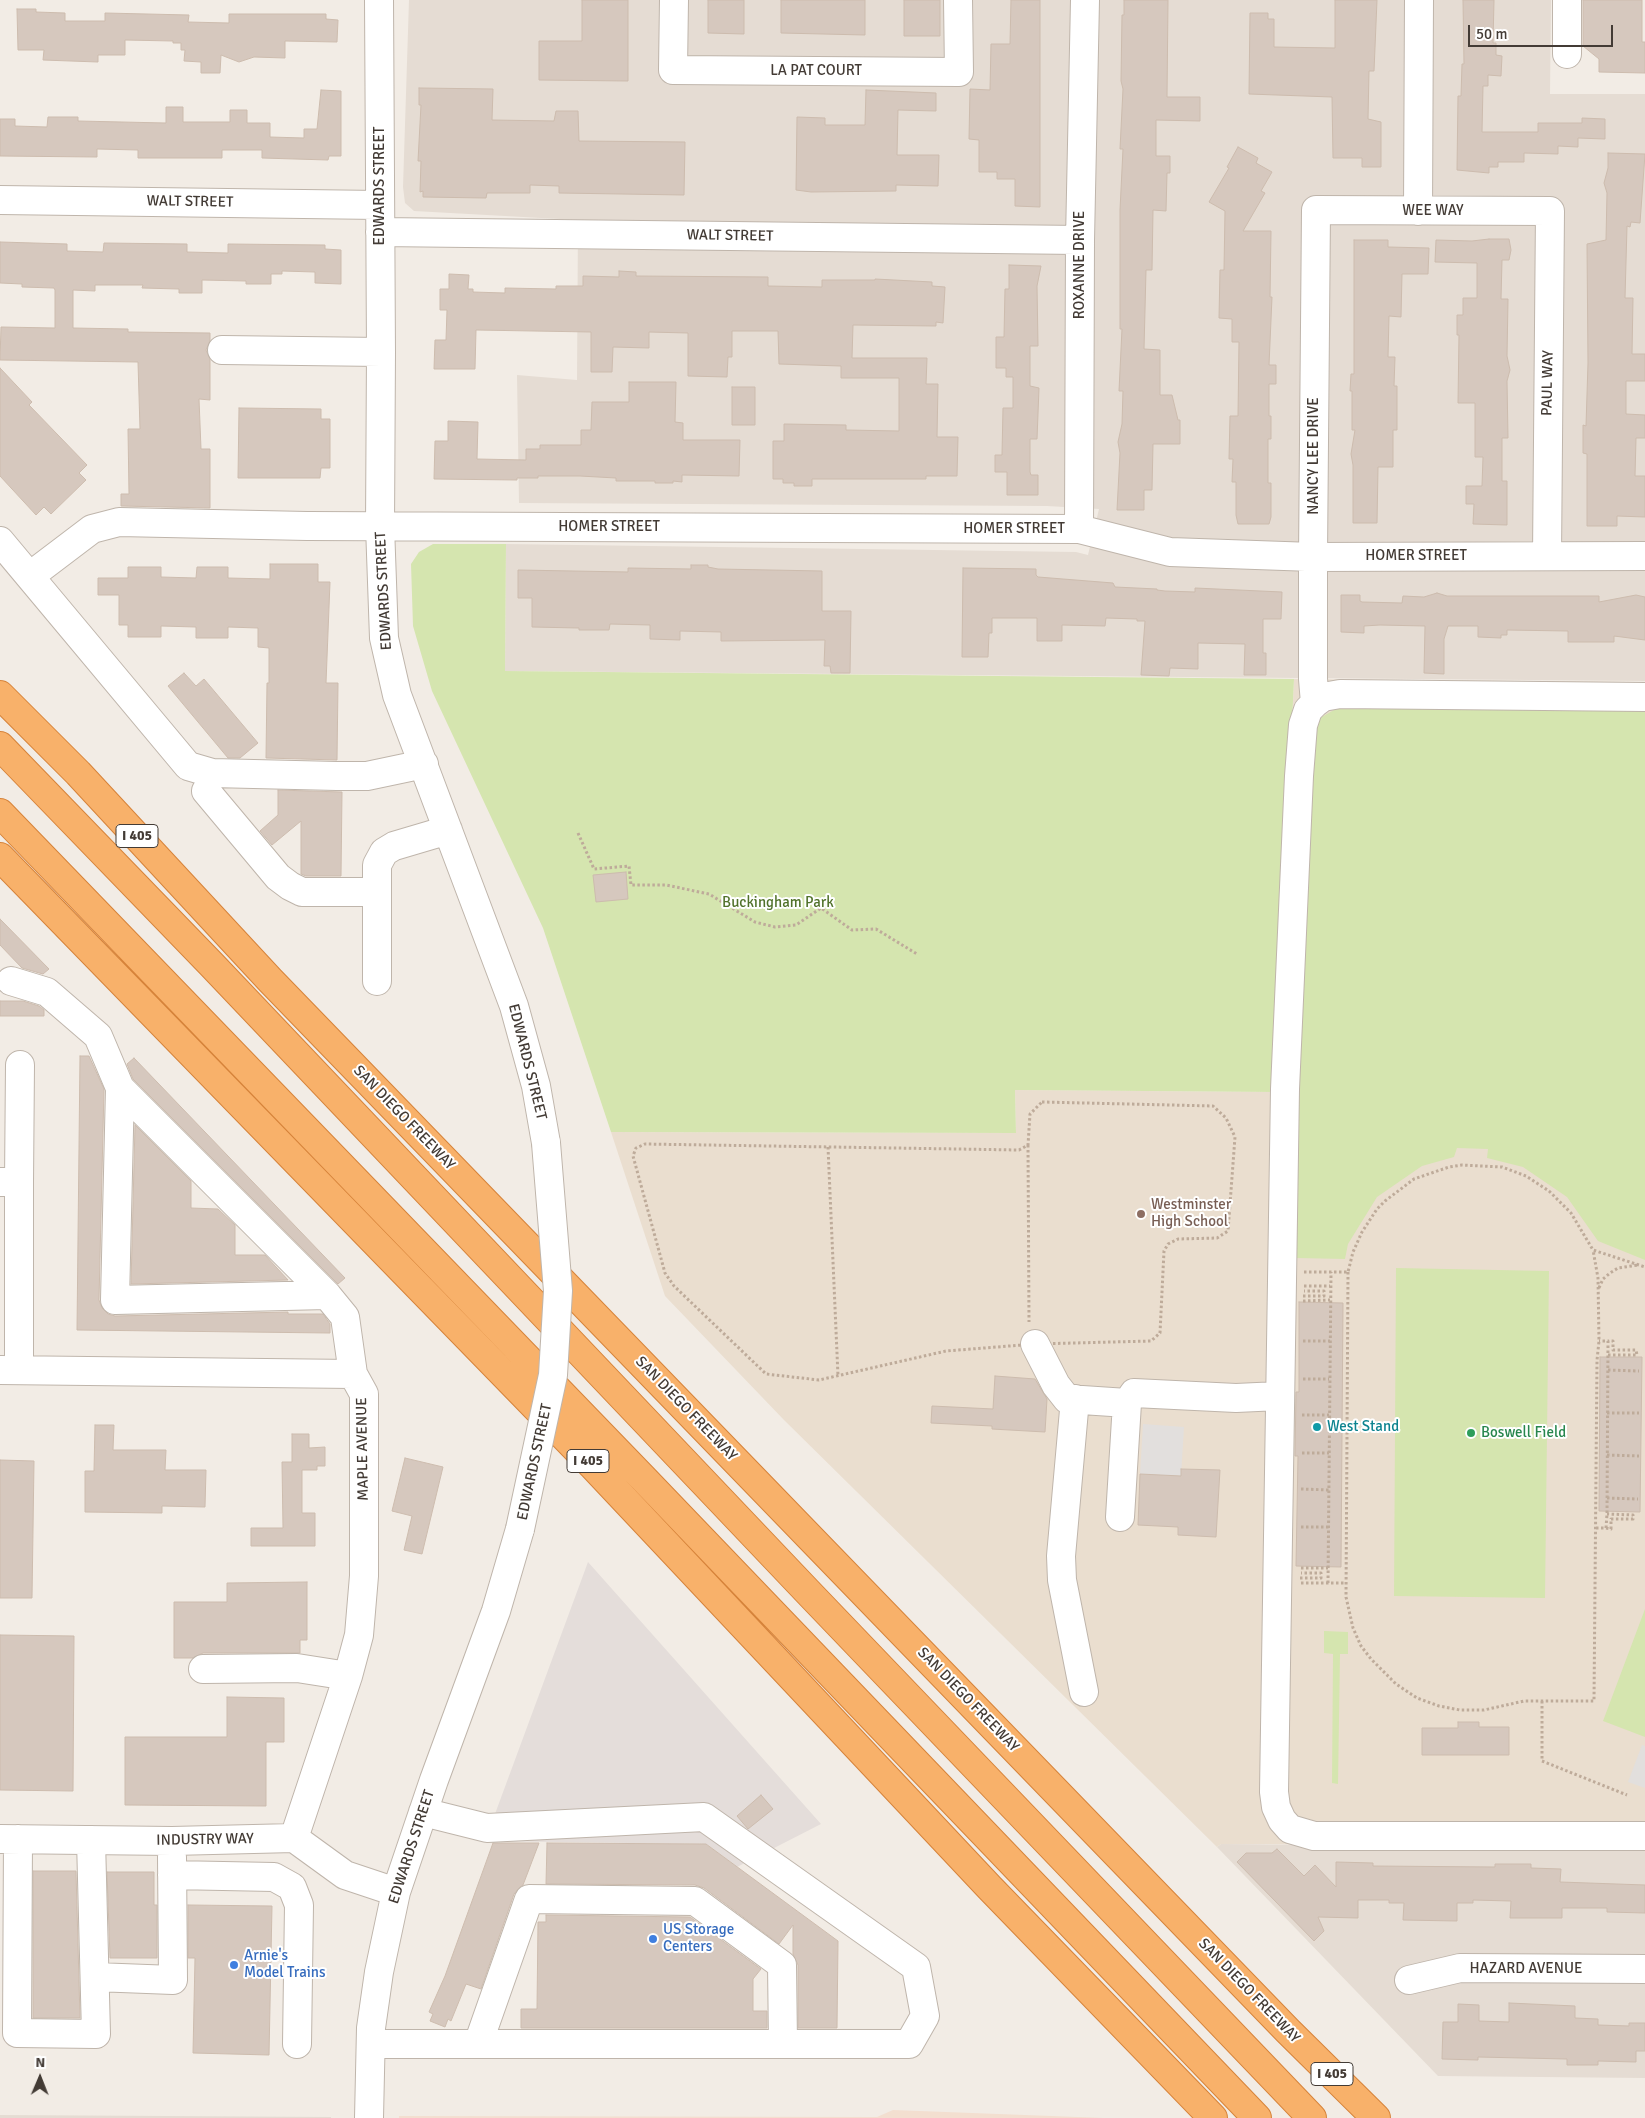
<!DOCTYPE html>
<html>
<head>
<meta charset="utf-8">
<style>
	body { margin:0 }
	#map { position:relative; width:1645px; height:2118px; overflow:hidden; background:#f2ece5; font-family:Signika,sans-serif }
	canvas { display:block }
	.north { position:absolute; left:15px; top:2053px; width:50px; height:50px; -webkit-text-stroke:4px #fff; paint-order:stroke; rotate:1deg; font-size:14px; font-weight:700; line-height:20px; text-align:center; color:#433b35 }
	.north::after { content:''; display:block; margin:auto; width:18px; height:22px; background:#433b35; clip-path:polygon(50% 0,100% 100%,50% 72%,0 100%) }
	.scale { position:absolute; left:1468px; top:25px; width:145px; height:22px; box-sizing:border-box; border:2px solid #433b35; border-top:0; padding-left:6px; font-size:15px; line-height:18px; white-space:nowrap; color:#433b35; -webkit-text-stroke:4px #fff; paint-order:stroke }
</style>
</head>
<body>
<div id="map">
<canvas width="1645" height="2118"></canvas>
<div class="north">N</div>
<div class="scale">50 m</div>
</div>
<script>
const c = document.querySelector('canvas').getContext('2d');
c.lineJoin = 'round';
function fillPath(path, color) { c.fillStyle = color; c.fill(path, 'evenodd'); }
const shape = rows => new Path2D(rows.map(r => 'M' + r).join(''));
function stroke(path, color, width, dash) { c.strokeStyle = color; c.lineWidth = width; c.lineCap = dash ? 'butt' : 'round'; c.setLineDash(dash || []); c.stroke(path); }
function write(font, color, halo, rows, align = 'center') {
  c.font = font + ' Signika,sans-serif'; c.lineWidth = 4; c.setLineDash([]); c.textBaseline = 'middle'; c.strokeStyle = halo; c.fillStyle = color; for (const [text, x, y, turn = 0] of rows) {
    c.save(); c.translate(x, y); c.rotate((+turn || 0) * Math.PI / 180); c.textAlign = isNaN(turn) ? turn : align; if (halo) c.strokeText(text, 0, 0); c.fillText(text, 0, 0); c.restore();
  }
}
fillPath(shape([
	[409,0,1551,0,1550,94,1645,94,1645,681,505,671,506,544,1076,552,1088,555,1099,509,1047,506,519,503,517,375,577,380,578,220,414,211,405,203,403,187],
	[1221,1844,1645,1848,1645,2078,1438,2076,1217,1847],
	[0,2115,331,2117,331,2118,0,2118]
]), '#e5dcd3');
fillPath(shape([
	[893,2110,1104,2118,399,2118,399,2116,877,2117]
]), '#f3dfd0');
fillPath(shape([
	[588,1562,821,1824,737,1867,706,1844,485,1841]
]), '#e4ddda');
fillPath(shape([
	[1294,679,1645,682,1645,1848,1264,1844,1221,1844,1217,1847,784,1420,665,1296,611,1132,1016,1133,1015,1090,1275,1092]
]), '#eadecf');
fillPath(shape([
	[433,544,506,544,505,671,1294,679,1275,1092,1015,1090,1016,1133,611,1132,543,928,432,691,413,626,411,564,419,552],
	[1346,703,1645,703,1645,1260,1598,1241,1567,1197,1523,1167,1487,1158,1488,1149,1457,1148,1454,1157,1422,1166,1377,1197,1348,1244,1345,1259,1296,1258,1288,1250,1310,742,1320,718],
	[1396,1268,1549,1271,1545,1598,1394,1596],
	[1645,1609,1645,1737,1603,1721],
	[1324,1631,1348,1632,1348,1654,1340,1654,1338,1784,1332,1783,1333,1654,1324,1653]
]), '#d5e5af');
fillPath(shape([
	[1143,1424,1184,1427,1181,1476,1140,1474],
	[1642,1745,1645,1746,1645,1788,1628,1782]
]), '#e2dfdd');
const building = shape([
	[582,0,628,0,628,81,539,80,539,41,582,41,582,0],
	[708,0,744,0,744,34,708,33,708,0],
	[781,0,865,0,865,35,781,33,781,0],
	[904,0,940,0,940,36,904,36,904,0],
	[1011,0,1040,0,1040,207,1015,206,1015,179,997,179,997,172,979,172,979,140,969,139,970,89,990,90,991,44,1010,44,1011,0],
	[1124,0,1168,0,1167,97,1200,97,1200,121,1156,120,1156,156,1170,156,1170,173,1167,173,1166,211,1153,210,1152,270,1146,270,1144,349,1160,350,1160,395,1172,395,1178,420,1180,420,1180,444,1153,444,1152,490,1144,490,1144,510,1117,510,1120,453,1118,442,1122,424,1123,391,1119,391,1122,329,1120,329,1120,210,1123,149,1120,149,1123,89,1121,81,1122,15,1124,15,1124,0],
	[1335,0,1377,0,1374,71,1369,71,1368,119,1381,122,1381,167,1362,167,1362,158,1333,158,1332,97,1249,94,1250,13,1268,13,1268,19,1274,19,1274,47,1335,48,1335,0],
	[1463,0,1494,0,1493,43,1496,43,1496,55,1502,56,1501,76,1488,75,1488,86,1483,86,1482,132,1538,132,1538,123,1582,123,1582,118,1605,119,1605,139,1578,138,1578,147,1558,146,1558,154,1524,153,1524,162,1498,162,1498,167,1489,167,1489,173,1457,170,1458,96,1461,96,1462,64,1464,64,1463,0],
	[1583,0,1642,0,1642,42,1645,42,1645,73,1599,72,1599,59,1583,46,1583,0],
	[17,9,36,9,36,12,65,13,65,21,105,21,105,13,189,15,188,22,229,23,229,14,326,14,326,19,338,20,337,42,285,41,285,58,254,57,239,62,221,55,220,73,201,73,201,62,184,61,185,50,181,50,181,43,173,43,173,41,125,40,125,55,98,55,98,62,43,60,44,50,18,50,17,9],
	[419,88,493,89,492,120,554,121,556,111,578,111,579,141,685,142,684,195,559,193,559,186,530,185,530,193,487,193,486,198,423,197,423,191,420,192,421,161,418,161,421,105,419,105,419,88],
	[321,90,341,91,341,156,329,156,328,160,262,158,262,150,222,150,222,158,138,158,138,150,97,149,97,157,0,156,0,119,15,119,15,126,47,127,48,117,78,117,78,121,166,123,166,107,183,107,183,122,230,122,230,110,247,110,247,123,270,123,270,137,304,138,304,129,317,129,321,90],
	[866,90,936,93,936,111,898,110,897,155,939,155,938,186,896,185,896,191,811,192,796,190,797,117,825,118,825,125,865,125,866,90],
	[1238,147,1258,158,1256,163,1272,172,1261,191,1265,193,1243,231,1271,231,1270,297,1272,297,1269,365,1276,365,1276,384,1269,384,1269,416,1271,416,1271,439,1268,439,1268,483,1271,483,1271,517,1269,524,1238,524,1236,515,1236,482,1232,482,1233,459,1229,459,1230,416,1238,416,1239,342,1232,342,1232,319,1219,318,1220,270,1224,270,1225,211,1209,202,1229,168,1227,167,1238,147],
	[1608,153,1645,154,1640,223,1631,222,1630,227,1627,226,1625,298,1633,298,1632,354,1645,354,1645,381,1626,381,1626,414,1645,415,1645,438,1636,438,1635,476,1645,476,1645,517,1617,516,1617,526,1587,526,1587,454,1583,453,1583,425,1586,426,1588,363,1587,244,1606,240,1607,193,1604,183,1608,168,1608,153],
	[1489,239,1509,239,1511,250,1509,260,1502,260,1501,299,1508,299,1507,356,1510,370,1507,381,1508,438,1502,438,1502,481,1507,481,1507,525,1473,524,1474,504,1466,504,1466,486,1482,486,1483,457,1475,457,1475,403,1458,403,1459,335,1457,335,1457,315,1463,315,1463,298,1477,298,1477,263,1435,262,1436,240,1472,241,1489,239],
	[1354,240,1388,240,1388,247,1429,248,1428,274,1402,274,1401,317,1389,316,1388,357,1395,357,1394,386,1397,386,1397,430,1393,430,1393,467,1378,467,1377,523,1353,523,1353,465,1351,454,1355,430,1352,430,1352,391,1350,391,1351,374,1354,374,1354,240],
	[0,242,67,244,67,251,103,252,104,243,187,244,187,252,228,253,228,244,325,245,325,249,341,250,341,284,315,283,315,272,282,271,282,274,271,274,271,284,246,284,246,281,202,280,202,293,179,293,179,289,142,288,143,285,95,285,95,291,73,290,73,328,128,329,128,332,210,333,210,341,206,350,210,359,210,400,199,399,201,449,210,449,210,508,121,506,121,494,129,494,128,429,140,429,138,362,0,360,1,327,55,328,55,290,54,288,22,287,22,284,0,283,0,242],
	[1009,265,1041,266,1037,286,1038,346,1030,346,1030,386,1039,388,1037,439,1030,439,1030,472,1031,475,1038,475,1038,495,1007,495,1007,472,995,472,995,455,1002,455,1003,408,1013,408,1013,377,1006,377,1006,368,996,368,996,337,1004,337,1005,289,1009,289,1009,265],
	[619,271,636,272,636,276,768,277,768,286,822,287,822,280,875,280,875,279,932,282,932,286,945,287,943,323,936,322,936,326,853,325,852,358,927,358,926,384,938,384,937,437,958,437,957,476,926,476,926,479,812,479,812,486,794,486,794,483,783,483,783,479,773,479,773,441,784,441,784,424,846,425,846,430,899,431,899,378,841,378,841,366,779,364,778,331,732,331,732,357,728,357,727,377,688,376,688,333,649,332,649,348,613,347,612,372,591,372,591,332,476,330,475,369,434,369,435,340,446,340,447,310,440,310,440,289,449,289,449,274,469,275,468,289,473,289,473,292,505,293,505,288,556,289,556,286,583,286,583,276,619,277,619,271],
	[0,368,32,402,29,405,87,465,79,473,86,480,51,514,44,507,36,515,0,476,0,368],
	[629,382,676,382,675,422,683,423,683,440,740,440,739,476,682,475,682,482,673,481,673,483,655,483,655,481,616,481,616,478,580,476,538,476,538,478,517,478,517,480,434,479,435,441,448,441,448,421,478,422,477,459,526,460,526,449,540,449,540,445,581,445,581,430,591,430,592,402,629,402,629,382],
	[732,387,755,387,755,425,732,425,732,387],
	[239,408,321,409,321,419,330,419,330,468,321,468,320,478,238,478,239,408],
	[270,564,318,564,318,582,330,582,326,683,338,683,337,760,266,758,267,683,269,683,269,648,258,647,258,628,228,627,228,638,196,638,196,627,161,626,161,637,128,637,128,625,119,625,119,595,98,595,98,578,128,578,128,567,161,567,161,577,196,578,197,567,228,567,228,578,270,579,270,564],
	[691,565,708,565,708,567,718,569,822,571,822,611,851,611,850,673,831,673,830,666,824,666,825,640,721,641,721,632,680,631,680,640,650,639,650,625,610,624,609,630,579,630,579,628,532,627,532,598,518,598,518,570,628,572,628,568,691,569,691,565],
	[963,568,1036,569,1036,575,1038,577,1113,583,1115,587,1157,589,1157,590,1165,591,1195,592,1195,588,1282,592,1281,619,1263,619,1263,653,1266,653,1266,675,1244,675,1245,644,1198,643,1198,669,1170,668,1169,676,1141,675,1145,621,1137,621,1137,619,1106,618,1105,626,1062,625,1062,641,1037,641,1037,618,992,618,992,633,989,633,988,657,962,657,963,568],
	[1437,593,1447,596,1599,596,1599,602,1636,595,1645,597,1645,640,1614,636,1614,642,1568,642,1568,631,1507,630,1507,635,1501,635,1501,638,1478,637,1478,626,1448,626,1444,639,1444,674,1424,673,1425,626,1380,625,1364,626,1364,633,1341,632,1341,595,1360,595,1360,601,1362,602,1402,603,1403,596,1424,597,1437,593],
	[184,673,196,686,204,679,258,743,240,758,228,758,168,686,184,673],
	[278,790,342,792,341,876,306,876,301,874,301,821,272,845,260,831,278,815,278,790],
	[626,872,628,899,596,902,593,875,626,872],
	[0,919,49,969,43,974,22,968,0,945,0,919],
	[0,1001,23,1001,39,1006,44,1010,44,1016,0,1016,0,1001],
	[80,1056,89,1056,104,1089,99,1300,102,1308,108,1314,115,1316,288,1312,288,1314,323,1314,330,1324,330,1333,77,1330,80,1056],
	[134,1058,345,1278,338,1284,133,1079,127,1064,134,1058],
	[135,1125,191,1181,191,1208,218,1209,235,1225,235,1255,265,1255,288,1280,131,1284,135,1125],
	[1299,1302,1343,1303,1341,1567,1296,1566,1298,1456,1295,1456,1296,1392,1299,1392,1299,1302],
	[1600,1357,1642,1357,1640,1512,1599,1511,1600,1357],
	[995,1376,1035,1379,1047,1399,1045,1432,992,1429,992,1426,931,1423,932,1406,993,1409,995,1376],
	[95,1425,114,1425,113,1450,166,1450,165,1470,206,1470,205,1507,162,1506,162,1513,85,1512,85,1471,94,1471,95,1425],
	[292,1434,309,1434,309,1448,325,1447,325,1466,317,1466,317,1470,302,1470,302,1513,315,1513,315,1546,251,1546,251,1528,283,1528,282,1462,292,1462,292,1434],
	[405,1458,443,1467,422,1554,404,1550,412,1516,392,1511,405,1458],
	[0,1460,34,1461,32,1598,0,1598,0,1460],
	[1181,1469,1220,1470,1216,1537,1178,1535,1178,1527,1138,1525,1140,1474,1181,1476,1181,1469],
	[307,1582,307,1640,300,1640,300,1653,203,1653,193,1658,174,1658,174,1602,227,1602,227,1583,307,1582],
	[0,1635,74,1636,73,1791,0,1790,0,1635],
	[227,1697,284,1698,284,1742,266,1742,266,1806,125,1805,125,1737,227,1737,227,1697],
	[1458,1722,1479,1722,1479,1727,1509,1727,1509,1755,1422,1755,1422,1728,1458,1728,1458,1722],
	[761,1795,773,1809,748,1829,737,1816,761,1795],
	[493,1843,539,1843,523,1885,520,1887,514,1894,481,1989,466,1984,451,2021,448,2019,445,2027,430,2021,433,2014,429,2012,445,1976,493,1843],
	[547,1843,706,1844,838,1941,837,2028,798,2028,798,1965,793,1954,793,1925,779,1944,704,1888,695,1885,546,1884,547,1843],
	[1277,1849,1304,1876,1315,1865,1336,1887,1336,1862,1373,1863,1373,1866,1495,1867,1495,1864,1531,1864,1531,1868,1561,1869,1560,1882,1645,1885,1645,1913,1607,1912,1607,1908,1562,1908,1562,1918,1510,1918,1511,1901,1473,1900,1473,1903,1457,1903,1457,1921,1403,1920,1404,1903,1389,1903,1389,1900,1358,1900,1358,1918,1318,1917,1324,1931,1314,1941,1237,1862,1246,1853,1272,1853,1277,1849],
	[33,1871,76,1871,80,2018,33,2018,33,1871],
	[107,1872,154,1872,154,1905,157,1905,157,1958,110,1958,107,1872],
	[188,1905,272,1906,269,2055,193,2053,195,1958,188,1958,188,1905],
	[546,1915,690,1917,761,1969,753,1979,753,2011,767,2011,767,2028,521,2028,521,2009,537,2009,538,1922,546,1922,546,1915],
	[1509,2003,1575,2006,1575,2018,1598,2019,1598,2025,1629,2026,1629,2023,1645,2023,1645,2051,1636,2051,1636,2062,1598,2061,1598,2065,1567,2065,1567,2059,1478,2057,1478,2060,1442,2059,1443,2022,1458,2022,1458,2004,1479,2005,1479,2021,1509,2022,1509,2003]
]);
fillPath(building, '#d6c8be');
stroke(building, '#cdbcae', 1);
const minor = shape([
	[379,0,381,352,380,526,384,638,397,695,514,1006,536,1086,546,1143],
	[674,0,673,70,959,72,958,0],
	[1567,54,1567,0],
	[0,200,379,205],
	[1418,211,1419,0],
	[380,232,1080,240],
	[222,350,381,352],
	[1079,529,1080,240,1085,0],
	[0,541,188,766,212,773,337,776,367,776,424,764],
	[30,576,92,529,119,522,307,526,1079,529,1170,552,1313,557,1645,556],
	[1645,697,1340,694,1323,697,1315,703,1308,710,1303,725,1299,776,1285,1089,1274,1792,1276,1807,1282,1820,1290,1829,1314,1836,1645,1836],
	[1315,703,1313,679,1313,557,1316,210,1550,211,1547,556],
	[206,791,278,877,290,886,302,892,377,892],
	[11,981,47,992,98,1036,120,1088,327,1295,345,1317,353,1374],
	[377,981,377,865,384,852,394,846,448,830],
	[120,1088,115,1300,327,1295],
	[0,1182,19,1182,19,1370],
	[19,1182,20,1065],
	[1035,1344,1056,1385,1067,1399,1127,1403],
	[0,1370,353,1374,364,1394,364,1576,359,1635,348,1676,294,1838],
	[1075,1399,1061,1556,1062,1580,1084,1692],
	[1120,1517,1127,1403,1134,1393,1236,1398,1279,1396],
	[203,1669,297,1668,348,1676],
	[0,1839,172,1841,294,1838,345,1875,396,1892],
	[18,1839,17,2033,96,2034,91,1840],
	[172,1875,274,1877,292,1887,299,1905,297,2044],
	[95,1977,173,1980,172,1857],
	[1409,1980,1460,1968,1645,1969],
	[371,2044,909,2044,925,2016,916,1967,704,1817,487,1828,423,1812],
	[478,2044,529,1899,695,1901,782,1965,783,2044],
	[369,2118,371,2028,379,1972,396,1892,434,1780,496,1611,520,1529]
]);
const highway = shape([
	[0,695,78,773,270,980,1288,2031,1376,2118],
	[0,746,212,965,807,1591,1312,2118],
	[0,813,642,1477,1257,2118],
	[0,857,593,1466,990,1888,1213,2118]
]);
stroke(minor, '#bfb5ab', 30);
stroke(highway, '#d6833a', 30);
stroke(shape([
	[578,833,594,869,629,866,631,885,666,885,709,894,755,922,775,927,796,925,821,908,852,930,876,929,917,954],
	[1042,1102,1213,1106,1226,1118,1235,1137,1228,1231,1217,1238,1178,1239,1168,1244,1164,1251,1160,1333,1151,1341,1035,1344,946,1351,819,1380,766,1374,674,1286,665,1273,633,1156,636,1148,645,1144,1019,1150,1028,1145,1030,1114,1042,1102],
	[1028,1145,1029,1322],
	[828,1147,838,1376],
	[1304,1272,1348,1272,1353,1252,1362,1232,1377,1209,1385,1201,1414,1179,1449,1167,1462,1165,1502,1167,1526,1176,1549,1191,1571,1213,1593,1250,1645,1267],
	[1348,1272,1346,1597,1353,1628,1361,1646,1371,1659,1396,1684,1417,1698,1439,1706,1460,1710,1484,1710,1524,1701,1594,1701,1597,1360,1599,1341,1598,1278,1593,1250],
	[1304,1286,1330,1286],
	[1599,1288,1603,1279,1610,1273,1618,1268,1638,1265],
	[1303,1296,1324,1296,1324,1291,1304,1291],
	[1303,1301,1330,1300],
	[1303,1341,1330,1341],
	[1608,1355,1637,1355,1636,1350,1613,1350,1613,1341,1608,1341],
	[1608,1370,1639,1371],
	[1303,1379,1329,1379],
	[1607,1413,1639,1413],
	[1302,1415,1329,1415],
	[1302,1453,1329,1453],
	[1607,1455,1639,1456],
	[1301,1489,1329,1490],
	[1607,1498,1638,1499],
	[1301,1527,1329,1527],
	[1596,1528,1606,1528,1607,1514,1608,1341,1599,1341],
	[1606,1528,1611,1529,1611,1519,1633,1519,1633,1515,1607,1514],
	[1301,1568,1328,1568],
	[1300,1578,1321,1578,1321,1573,1301,1573],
	[1301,1583,1346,1583],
	[1328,1583,1331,1272],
	[1542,1701,1542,1761,1627,1795]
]), '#beab9a', 3, [2.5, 2.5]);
stroke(minor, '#fff', 28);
stroke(highway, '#f8b16a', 28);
const minorBridge = shape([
	[520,1529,553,1375,558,1291,546,1143]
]);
stroke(minorBridge, '#bfb5ab', 30, []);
stroke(minorBridge, '#fff', 28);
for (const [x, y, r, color] of [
	[1141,1214,5,"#8d6e63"],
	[1317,1427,5,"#0f9aa8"],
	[1471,1433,5,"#2e9e5b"],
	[653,1939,5,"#3f7fe0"],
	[234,1965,5,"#3f7fe0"]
]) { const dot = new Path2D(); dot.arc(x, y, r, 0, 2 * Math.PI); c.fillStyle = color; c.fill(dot); stroke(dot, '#fff', 2); }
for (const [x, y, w] of [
	[137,836,42],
	[588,1461,42],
	[1332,2074,42]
]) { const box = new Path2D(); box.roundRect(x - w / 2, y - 11.5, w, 23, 4); c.fillStyle = '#fff'; c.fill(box); stroke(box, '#433b35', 1); }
write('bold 14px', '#433b35', null, [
	["I 405",137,836],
	["I 405",588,1461],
	["I 405",1332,2074]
]);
write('15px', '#433b35', '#fff', [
	["LA PAT COURT",816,71],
	["EDWARDS STREET",380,186,-90],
	["WALT STREET",190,202,1],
	["WEE WAY",1433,211],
	["WALT STREET",730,236,1],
	["ROXANNE DRIVE",1080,265,-90],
	["PAUL WAY",1548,383,-89],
	["NANCY LEE DRIVE",1314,456,-90],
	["HOMER STREET",609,527],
	["HOMER STREET",1014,529],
	["HOMER STREET",1416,556],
	["EDWARDS STREET",384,591,-93],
	["EDWARDS STREET",527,1062,76],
	["SAN DIEGO FREEWAY",404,1118,46],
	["SAN DIEGO FREEWAY",686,1409,46],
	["MAPLE AVENUE",363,1449,-91],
	["EDWARDS STREET",535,1462,-78],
	["SAN DIEGO FREEWAY",968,1700,46],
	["INDUSTRY WAY",205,1840,-1],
	["EDWARDS STREET",412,1847,-72],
	["HAZARD AVENUE",1526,1969],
	["SAN DIEGO FREEWAY",1249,1991,46]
]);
write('15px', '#51722b', '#fff', [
	["Buckingham Park",778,903]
]);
write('15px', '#785e54', '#fff', [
	["Westminster",1151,1205],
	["High School",1151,1222]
], 'left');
write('15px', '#0d838f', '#fff', [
	["West Stand",1327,1427]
], 'left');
write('15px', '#27864d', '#fff', [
	["Boswell Field",1481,1433]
], 'left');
write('15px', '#366cbe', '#fff', [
	["US Storage",663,1930],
	["Centers",663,1947],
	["Arnie's",244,1956],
	["Model Trains",244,1973]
], 'left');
</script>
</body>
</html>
